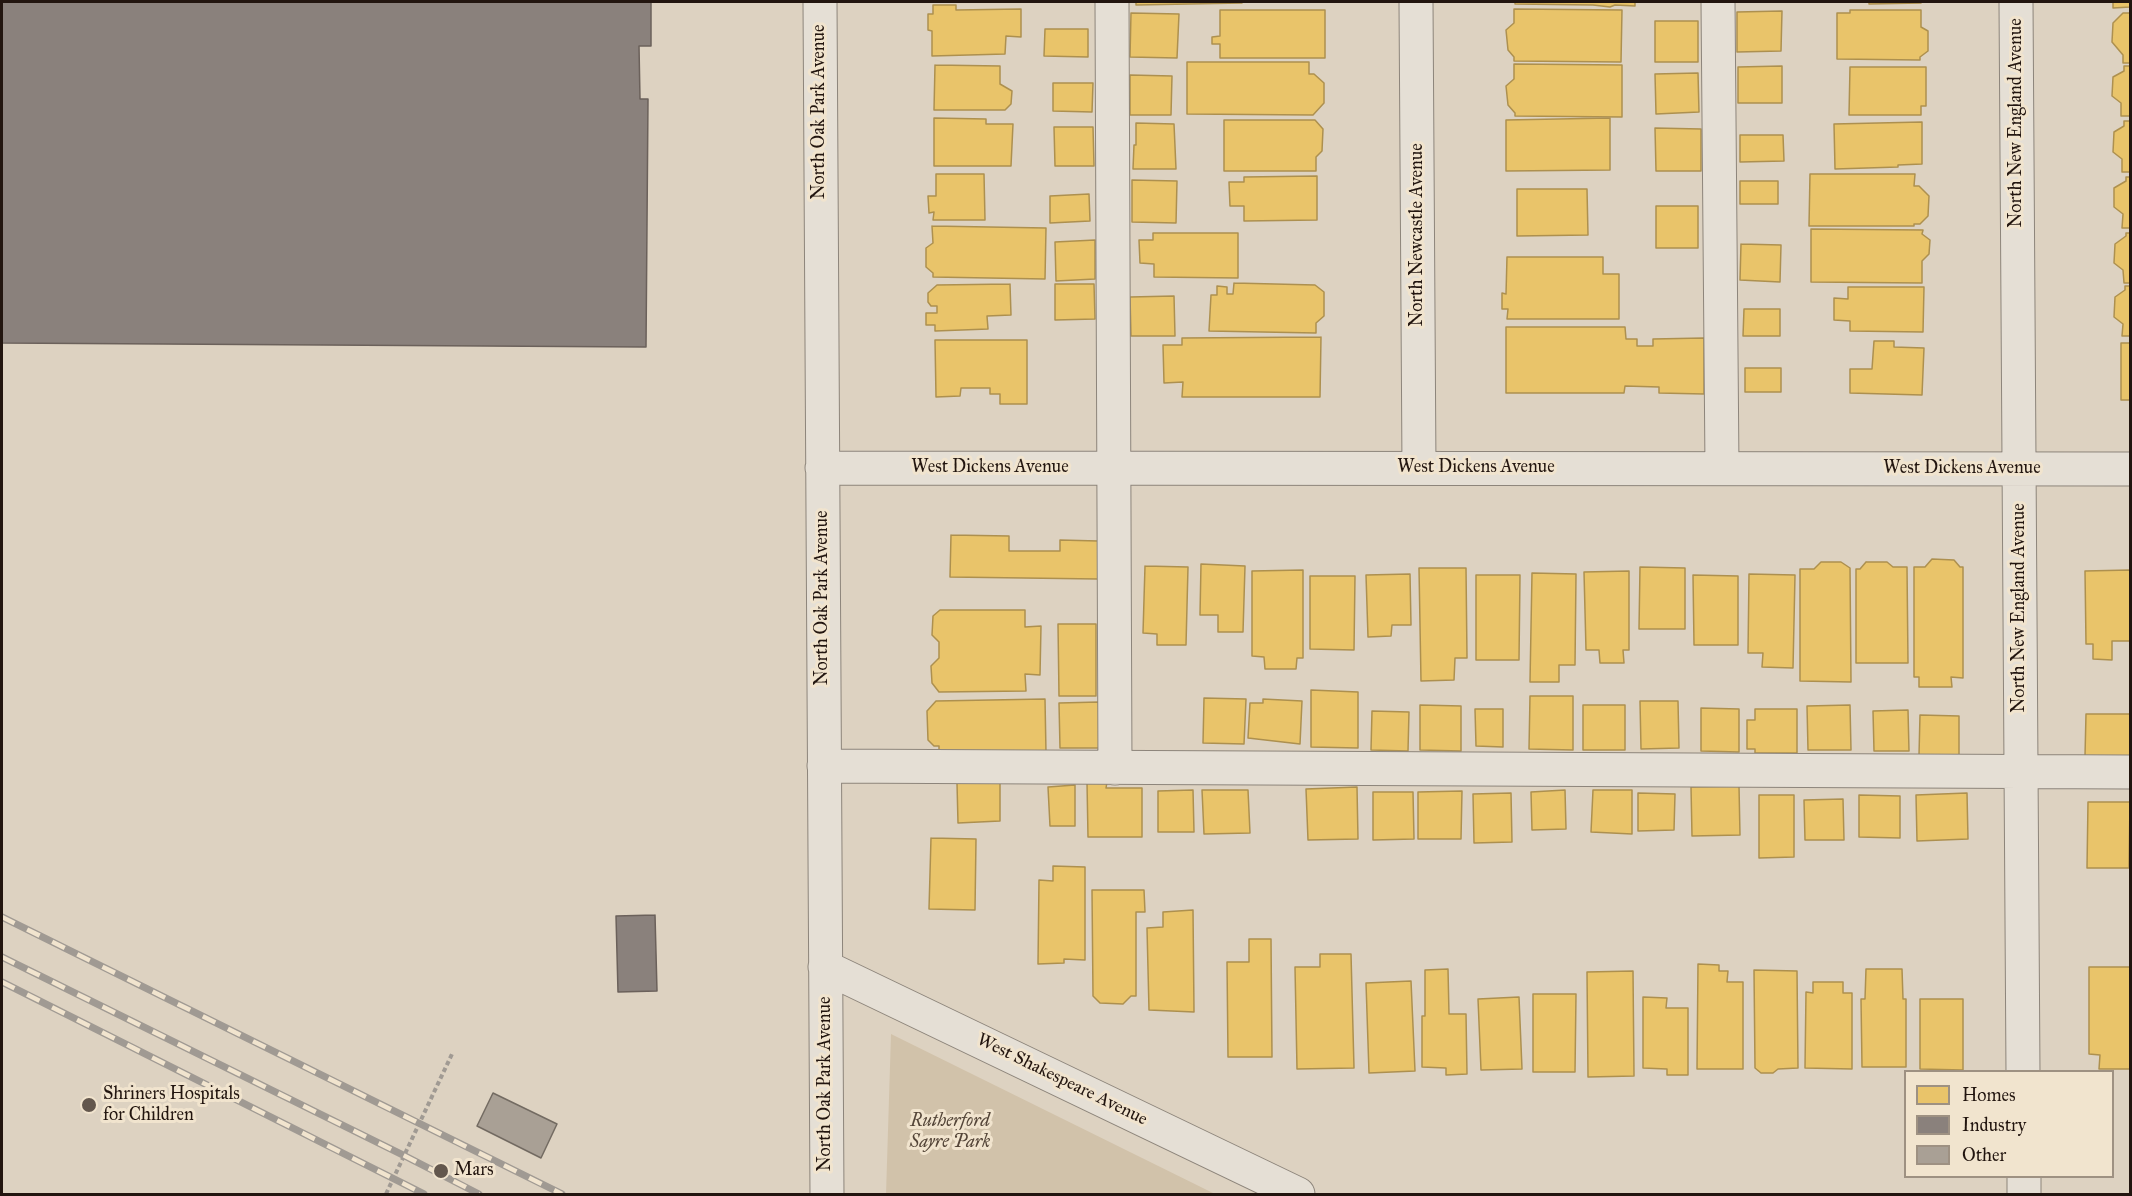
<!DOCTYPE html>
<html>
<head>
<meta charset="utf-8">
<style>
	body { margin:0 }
	#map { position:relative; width:2132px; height:1196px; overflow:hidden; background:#ddd2c1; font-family:"IM FELL Great Primer",serif }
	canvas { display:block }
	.frame { position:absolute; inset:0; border:3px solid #22150f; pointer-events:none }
	.legend { position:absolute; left:1904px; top:1070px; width:210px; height:108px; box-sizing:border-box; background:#f1e4ce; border:2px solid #9e9182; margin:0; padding:8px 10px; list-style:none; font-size:18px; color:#22150f }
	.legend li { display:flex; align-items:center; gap:12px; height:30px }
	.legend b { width:30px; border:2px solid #9e9182 }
</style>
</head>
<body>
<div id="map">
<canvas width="2132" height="1196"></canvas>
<div class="frame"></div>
<ul class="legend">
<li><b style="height:16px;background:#e9c46a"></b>Homes</li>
<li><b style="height:16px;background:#8a817c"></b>Industry</li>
<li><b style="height:16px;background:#a9a095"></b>Other</li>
</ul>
</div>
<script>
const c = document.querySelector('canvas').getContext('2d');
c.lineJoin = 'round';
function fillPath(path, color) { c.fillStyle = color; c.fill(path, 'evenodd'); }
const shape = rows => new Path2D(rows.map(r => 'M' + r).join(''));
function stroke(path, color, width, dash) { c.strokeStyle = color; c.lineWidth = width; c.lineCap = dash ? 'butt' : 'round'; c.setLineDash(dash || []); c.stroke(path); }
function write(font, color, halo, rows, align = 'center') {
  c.font = font + ' "IM FELL Great Primer",serif'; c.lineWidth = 6; c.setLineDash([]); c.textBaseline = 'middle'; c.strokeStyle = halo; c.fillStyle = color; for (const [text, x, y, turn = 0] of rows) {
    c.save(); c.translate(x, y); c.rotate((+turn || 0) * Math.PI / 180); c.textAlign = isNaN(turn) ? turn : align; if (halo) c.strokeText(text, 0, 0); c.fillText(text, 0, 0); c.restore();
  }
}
fillPath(shape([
	[891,1034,1215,1194,886,1194]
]), '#d1c2aa');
const homes = shape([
	[1136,2,1242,2,1242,3,1136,5,1136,2],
	[1515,2,1635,2,1635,6,1615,5,1610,7,1593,5,1515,4,1515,2],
	[1869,2,1920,2,1921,3,1869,4,1869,2],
	[2113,2,2130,2,2130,7,2113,8,2113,2],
	[933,5,956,5,956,10,1021,9,1021,37,1006,36,1005,54,932,56,932,31,928,30,928,14,933,14,933,5],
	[1514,9,1622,10,1621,62,1514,61,1514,57,1508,50,1506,30,1514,23,1514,9],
	[1220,10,1325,10,1325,58,1220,58,1220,44,1212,44,1212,37,1220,36,1220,10],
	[1850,10,1921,10,1921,27,1928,31,1928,51,1920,57,1920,60,1837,59,1837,13,1850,13,1850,10],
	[1782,11,1781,51,1737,52,1737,12,1782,11],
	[1131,13,1179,14,1177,58,1130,57,1131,13],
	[2123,13,2130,13,2130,63,2123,63,2123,55,2112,42,2113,23,2123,13],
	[1655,21,1698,21,1698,62,1655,62,1655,21],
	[1045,29,1088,29,1088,57,1044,56,1045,29],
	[1187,62,1309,62,1309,74,1314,74,1324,83,1324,103,1313,115,1187,114,1187,62],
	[1514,64,1622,65,1622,117,1515,116,1515,113,1508,105,1506,86,1514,79,1514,64],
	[935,65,1000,66,1000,84,1012,91,1011,104,1005,110,934,110,935,65],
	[1782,66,1782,103,1738,103,1738,67,1782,66],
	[2124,66,2130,66,2130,116,2121,116,2121,103,2112,96,2113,77,2124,71,2124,66],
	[1850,67,1926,67,1926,106,1921,106,1921,115,1849,115,1850,67],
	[1698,73,1699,112,1656,114,1655,74,1698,73],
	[1130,75,1172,76,1171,115,1130,115,1130,75],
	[1053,83,1093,83,1092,112,1053,111,1053,83],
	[934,118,986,119,986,124,1013,124,1011,166,934,166,934,118],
	[1610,118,1610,170,1506,171,1506,120,1610,118],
	[1224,120,1315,120,1323,129,1322,151,1316,157,1316,171,1224,171,1224,120],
	[2124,121,2130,121,2130,172,2122,172,2122,159,2113,152,2114,132,2124,126,2124,121],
	[1922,122,1922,164,1898,165,1898,167,1835,169,1834,124,1922,122],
	[1136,123,1174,124,1176,169,1133,169,1134,145,1136,145,1136,123],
	[1054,127,1093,127,1094,166,1055,166,1054,127],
	[1655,128,1701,129,1701,171,1656,171,1655,128],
	[1740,135,1783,135,1784,161,1740,162,1740,135],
	[936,174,984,174,985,220,933,220,934,212,929,213,928,196,936,196,936,174],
	[1810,174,1915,174,1914,186,1919,186,1929,196,1928,216,1920,224,1914,224,1914,226,1809,226,1810,174],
	[1317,176,1317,220,1244,221,1244,206,1230,206,1229,182,1244,182,1244,177,1317,176],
	[2126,177,2130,177,2130,228,2122,228,2123,214,2114,207,2114,188,2126,181,2126,177],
	[1132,180,1177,181,1176,223,1132,222,1132,180],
	[1740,181,1778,181,1778,204,1740,204,1740,181],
	[1517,189,1587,189,1588,235,1517,236,1517,189],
	[1089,194,1090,221,1050,223,1050,196,1089,194],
	[1656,206,1698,206,1698,248,1656,248,1656,206],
	[932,226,1046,228,1045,279,933,277,933,273,926,267,926,248,933,243,932,226],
	[1811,229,1923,230,1922,234,1930,240,1929,254,1922,261,1922,283,1811,282,1811,229],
	[1153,233,1238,233,1238,278,1154,277,1154,264,1140,263,1139,240,1153,240,1153,233],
	[2126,233,2130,233,2130,283,2124,283,2123,270,2114,263,2115,244,2126,236,2126,233],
	[1095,240,1095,279,1056,281,1055,242,1095,240],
	[1741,244,1781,245,1780,282,1740,280,1741,244],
	[1507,257,1603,257,1603,274,1619,274,1619,319,1507,319,1508,309,1502,309,1502,293,1506,294,1507,257],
	[1234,283,1315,285,1324,292,1324,316,1316,323,1316,333,1209,331,1211,295,1217,295,1217,286,1227,287,1227,294,1233,294,1234,283],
	[1010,284,1011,315,987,316,988,329,935,331,935,325,926,325,926,313,937,313,937,306,931,306,928,302,928,293,937,285,1010,284],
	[1055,284,1094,284,1095,319,1055,320,1055,284],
	[2125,286,2130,286,2130,336,2122,336,2123,324,2114,317,2115,297,2125,290,2125,286],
	[1848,287,1924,287,1923,332,1850,331,1850,321,1834,320,1834,298,1848,299,1848,287],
	[1174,296,1175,336,1131,336,1130,297,1174,296],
	[1744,309,1780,309,1780,336,1743,336,1744,309],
	[1506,327,1625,327,1626,339,1637,339,1637,346,1653,346,1653,339,1704,338,1704,394,1659,393,1659,387,1625,386,1624,393,1506,393,1506,327],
	[1321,337,1320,397,1182,397,1183,382,1164,383,1163,345,1182,345,1182,338,1321,337],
	[935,340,1027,340,1027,404,1000,404,1000,394,990,394,990,388,961,388,960,396,936,397,935,340],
	[1874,341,1894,341,1894,347,1924,348,1922,395,1850,393,1850,369,1872,369,1874,341],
	[2121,343,2130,343,2130,400,2121,400,2121,343],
	[1745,368,1781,368,1781,392,1745,392,1745,368],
	[951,535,1009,536,1009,551,1060,551,1060,540,1098,541,1098,579,950,577,951,535],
	[1932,559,1954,560,1960,567,1963,567,1963,678,1951,677,1952,687,1919,687,1919,677,1914,677,1914,567,1925,567,1932,559],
	[1821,562,1841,562,1850,568,1851,682,1800,681,1800,569,1814,569,1821,562],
	[1866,562,1887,562,1893,567,1907,567,1908,663,1856,663,1856,569,1860,569,1866,562],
	[1201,564,1245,566,1243,632,1218,632,1218,615,1200,615,1201,564],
	[1145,566,1188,567,1186,645,1157,645,1157,634,1143,633,1145,566],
	[1640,567,1685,568,1685,629,1639,629,1640,567],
	[1419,568,1466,568,1467,658,1455,658,1454,680,1421,681,1419,568],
	[1303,570,1303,658,1297,658,1296,669,1265,669,1264,657,1252,656,1252,571,1303,570],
	[2130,570,2130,641,2112,641,2112,660,2093,659,2093,644,2086,644,2085,571,2130,570],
	[1629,571,1629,650,1623,650,1624,663,1600,663,1599,650,1586,650,1584,572,1629,571],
	[1532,573,1576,574,1575,665,1559,665,1559,682,1530,682,1532,573],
	[1410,574,1411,625,1392,625,1391,636,1368,637,1366,575,1410,574],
	[1749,574,1795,575,1793,668,1762,667,1763,653,1748,653,1749,574],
	[1476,575,1520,575,1519,660,1476,660,1476,575],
	[1693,575,1738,576,1738,645,1694,645,1693,575],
	[1310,576,1355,576,1354,650,1310,649,1310,576],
	[940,610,1025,610,1025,627,1041,626,1040,675,1025,674,1026,691,939,692,932,683,931,666,939,658,939,642,932,635,933,616,940,610],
	[1058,624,1096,624,1096,696,1059,696,1058,624],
	[1311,690,1358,692,1358,748,1311,747,1311,690],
	[1530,696,1573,696,1573,750,1529,749,1530,696],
	[1204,698,1246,699,1244,744,1203,743,1204,698],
	[1045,699,1046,753,939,751,939,746,934,746,928,740,927,711,936,701,1045,699],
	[1263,699,1302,701,1300,744,1248,738,1250,703,1263,703,1263,699],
	[1640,701,1678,701,1679,748,1641,749,1640,701],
	[1099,702,1099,748,1060,748,1059,703,1099,702],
	[1420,705,1461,706,1461,751,1420,750,1420,705],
	[1583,705,1625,705,1625,750,1583,750,1583,705],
	[1850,705,1851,750,1808,750,1807,706,1850,705],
	[1701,708,1739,709,1739,752,1701,751,1701,708],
	[1475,709,1503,709,1503,747,1476,746,1475,709],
	[1755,709,1797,709,1797,753,1755,753,1755,749,1747,749,1747,720,1755,720,1755,709],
	[1908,710,1909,751,1874,751,1873,711,1908,710],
	[1372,711,1409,712,1408,751,1371,750,1372,711],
	[2086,714,2130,714,2130,756,2085,756,2086,714],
	[1920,715,1959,716,1959,756,1919,755,1920,715],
	[1087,782,1107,782,1106,788,1142,788,1142,837,1088,837,1087,782],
	[957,783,1000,783,1000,821,958,823,957,783],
	[1075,785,1075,826,1050,826,1048,787,1075,785],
	[1739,786,1740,835,1692,836,1691,787,1739,786],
	[1357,787,1358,839,1308,840,1306,789,1357,787],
	[1193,790,1194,832,1158,832,1158,791,1193,790],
	[1202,790,1248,790,1250,833,1204,834,1202,790],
	[1565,790,1566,829,1532,830,1531,792,1565,790],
	[1593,790,1632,790,1632,834,1591,832,1593,790],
	[1462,791,1461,839,1418,839,1418,792,1462,791],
	[1373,792,1413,792,1414,839,1373,840,1373,792],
	[1511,793,1512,842,1474,843,1473,794,1511,793],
	[1638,793,1675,794,1674,830,1638,831,1638,793],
	[1967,793,1968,839,1917,841,1916,795,1967,793],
	[1759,795,1794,795,1794,857,1759,858,1759,795],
	[1859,795,1900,796,1900,838,1859,837,1859,795],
	[1843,799,1844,840,1805,840,1804,800,1843,799],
	[2088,802,2130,802,2129,868,2087,868,2088,802],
	[931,838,976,839,975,910,929,909,931,838],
	[1053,866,1085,867,1085,960,1064,959,1064,963,1038,964,1039,880,1053,881,1053,866],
	[1092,890,1144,890,1145,912,1136,912,1136,996,1131,996,1123,1004,1100,1003,1093,996,1092,890],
	[1193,910,1194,1012,1149,1010,1147,928,1163,927,1163,912,1193,910],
	[1249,939,1271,939,1272,1057,1228,1057,1227,962,1249,962,1249,939],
	[1320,954,1351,954,1354,1068,1297,1069,1295,967,1320,967,1320,954],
	[1698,964,1719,965,1719,971,1728,971,1727,982,1743,982,1743,1069,1697,1069,1698,964],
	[2089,967,2130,967,2130,1069,2099,1069,2100,1055,2089,1054,2089,967],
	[1448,969,1449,1014,1466,1014,1467,1074,1446,1075,1446,1068,1422,1067,1422,1016,1425,1016,1425,970,1448,969],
	[1866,969,1902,969,1903,999,1906,999,1906,1067,1862,1067,1861,999,1865,999,1866,969],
	[1754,970,1797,971,1798,1068,1778,1069,1773,1073,1761,1073,1755,1068,1754,970],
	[1633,971,1634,1076,1588,1077,1587,972,1633,971],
	[1411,981,1415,1071,1369,1073,1366,983,1411,981],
	[1813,982,1843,982,1843,993,1852,993,1852,1069,1805,1068,1806,992,1813,993,1813,982],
	[1533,994,1576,994,1575,1072,1533,1072,1533,994],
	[1519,997,1522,1069,1481,1070,1478,999,1519,997],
	[1643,997,1667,998,1666,1008,1688,1008,1688,1075,1667,1075,1667,1069,1643,1068,1643,997],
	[1920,999,1963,999,1963,1070,1920,1069,1920,999]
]);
fillPath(homes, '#e9c46a');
stroke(homes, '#ad904f', 1.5);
const industry = shape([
	[2,2,651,2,651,46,639,46,640,99,648,99,646,347,2,343,2,2],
	[655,915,657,991,618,992,616,916,655,915]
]);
fillPath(industry, '#8a817c');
stroke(industry, '#6b615b', 1.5);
const building = shape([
	[493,1093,557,1124,541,1158,477,1126,493,1093]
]);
fillPath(building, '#a9a095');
stroke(building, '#736b62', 1.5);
const minor = shape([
	[820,2,827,1194],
	[1112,2,1115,768],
	[1416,2,1419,468],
	[1718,2,1722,468],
	[2016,2,2023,1072],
	[822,468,2130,469],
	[824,766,2130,772],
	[825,967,1298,1194],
	[2024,1176,2024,1194]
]);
stroke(minor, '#8d857b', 35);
stroke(shape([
	[386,1194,452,1054]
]), '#a09a93', 4, [4.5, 3]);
stroke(minor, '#e5dfd5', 33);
const rail = shape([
	[2,917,562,1194],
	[2,957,405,1156,479,1194],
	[2,982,424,1194]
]);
stroke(rail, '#a09a93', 7);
stroke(rail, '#f1e4ce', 4.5, [14]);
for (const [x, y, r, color] of [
	[89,1105,8,"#63574d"],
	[441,1171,8,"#63574d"]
]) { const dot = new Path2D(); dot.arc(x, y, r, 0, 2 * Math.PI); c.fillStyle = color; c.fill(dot); stroke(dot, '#f1e4ce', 2); }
write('18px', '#22150f', '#f1e4ce', [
	["North Oak Park Avenue",820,112,-90],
	["North New England Avenue",2017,123,-90],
	["North Newcastle Avenue",1418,235,-90],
	["West Dickens Avenue",990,468],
	["West Dickens Avenue",1476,468],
	["West Dickens Avenue",1962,469],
	["North Oak Park Avenue",823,598,-90],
	["North New England Avenue",2020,608,-90],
	["West Shakespeare Avenue",1062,1080,26],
	["North Oak Park Avenue",826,1084,-90]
]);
write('18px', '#22150f', '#f1e4ce', [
	["Shriners Hospitals",103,1095],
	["for Children",103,1116],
	["Mars",454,1171]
], 'left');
write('italic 18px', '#544538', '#f1e4ce', [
	["Rutherford",950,1122],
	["Sayre Park",950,1143]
]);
</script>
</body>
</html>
